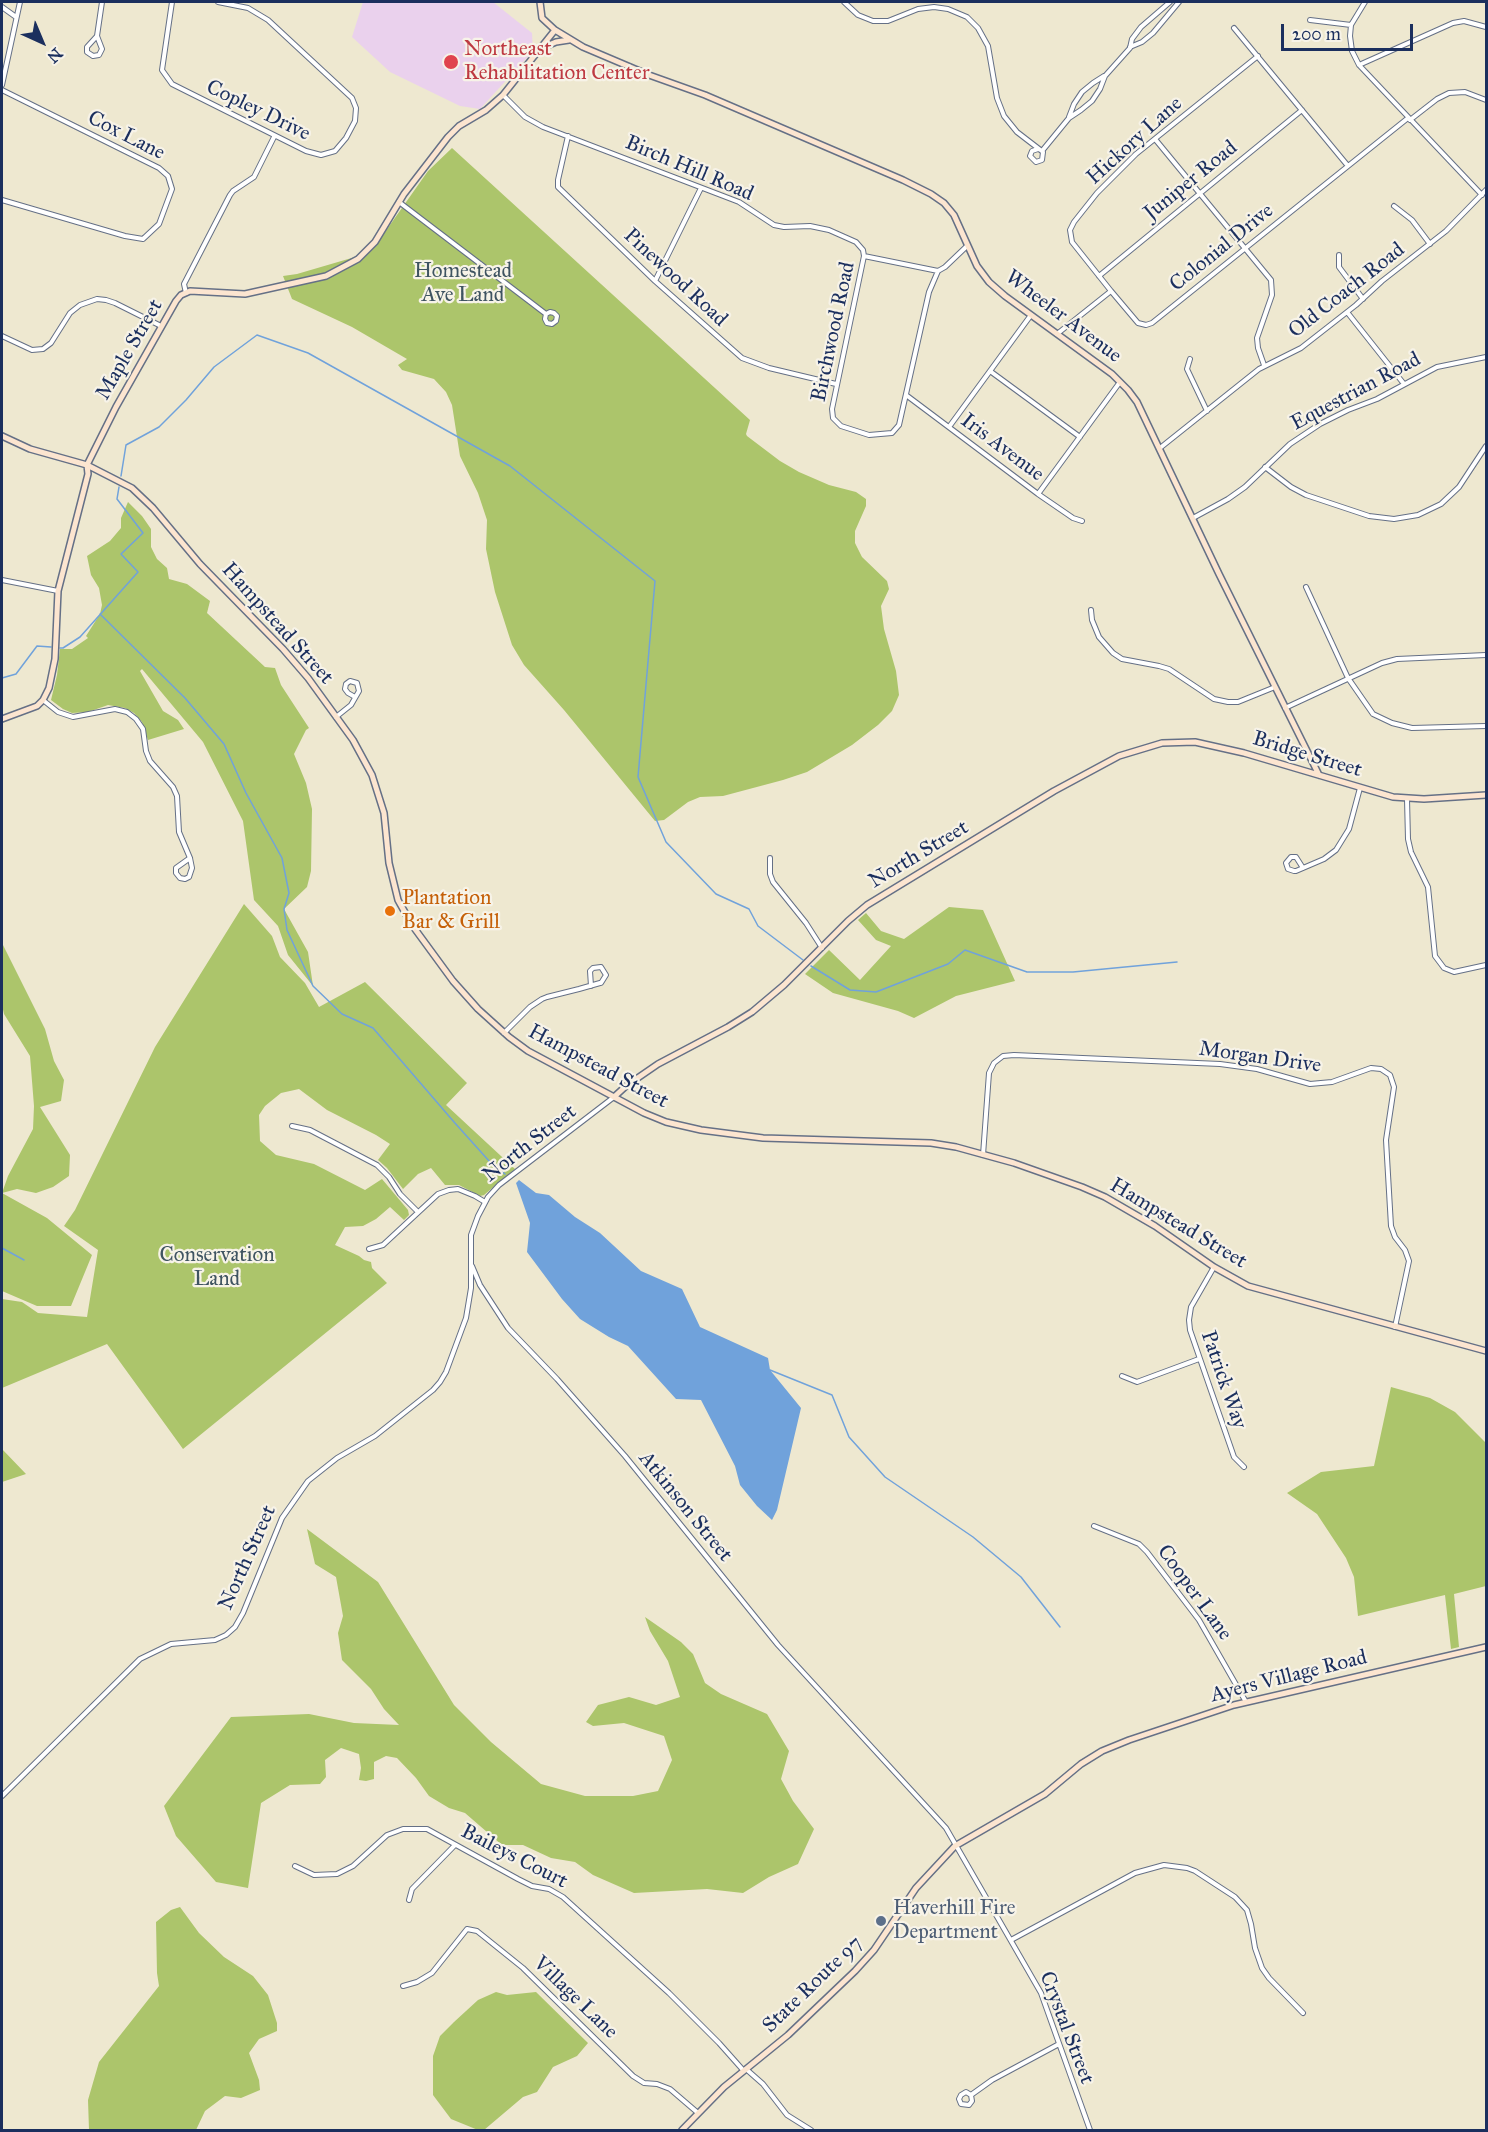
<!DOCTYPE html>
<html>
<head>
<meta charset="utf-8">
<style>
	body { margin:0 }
	#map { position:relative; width:1488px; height:2132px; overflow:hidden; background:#eee8d0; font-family:"IM FELL Great Primer",serif }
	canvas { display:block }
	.frame { position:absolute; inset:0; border:3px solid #1b2f5e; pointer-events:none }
	.north { position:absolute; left:12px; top:12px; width:60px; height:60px; -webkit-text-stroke:4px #f7f3e8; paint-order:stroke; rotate:136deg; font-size:16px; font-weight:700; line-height:24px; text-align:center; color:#1b2f5e }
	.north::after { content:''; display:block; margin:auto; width:21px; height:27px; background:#1b2f5e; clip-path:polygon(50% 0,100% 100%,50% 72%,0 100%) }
	.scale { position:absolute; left:1281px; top:24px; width:132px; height:27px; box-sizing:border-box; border:3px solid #1b2f5e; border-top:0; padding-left:8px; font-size:18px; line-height:21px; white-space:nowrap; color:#1b2f5e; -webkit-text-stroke:4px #f7f3e8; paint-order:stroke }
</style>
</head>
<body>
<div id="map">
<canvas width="1488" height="2132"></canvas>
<div class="frame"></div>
<div class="north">N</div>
<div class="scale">200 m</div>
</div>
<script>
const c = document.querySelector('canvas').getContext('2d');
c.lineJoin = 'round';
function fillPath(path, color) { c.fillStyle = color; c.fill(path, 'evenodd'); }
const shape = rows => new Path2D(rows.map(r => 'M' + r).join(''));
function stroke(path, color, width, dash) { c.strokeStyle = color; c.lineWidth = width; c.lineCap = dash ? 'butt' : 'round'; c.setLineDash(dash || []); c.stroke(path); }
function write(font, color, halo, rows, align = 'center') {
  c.font = font + ' "IM FELL Great Primer",serif'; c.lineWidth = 4.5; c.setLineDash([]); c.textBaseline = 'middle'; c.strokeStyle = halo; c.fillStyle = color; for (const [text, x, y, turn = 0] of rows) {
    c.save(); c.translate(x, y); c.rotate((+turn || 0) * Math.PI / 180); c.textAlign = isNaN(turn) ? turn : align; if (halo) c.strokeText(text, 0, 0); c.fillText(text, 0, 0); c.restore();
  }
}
fillPath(shape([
	[363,2,493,2,532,33,533,51,480,109,460,106,390,72,352,37]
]), '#ead1ed');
fillPath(shape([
	[452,148,750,420,746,434,747,436,780,461,799,472,829,485,856,492,866,499,866,506,855,531,855,543,862,557,887,581,889,589,881,606,884,629,896,671,899,695,892,711,878,725,852,745,807,772,783,780,723,796,700,797,688,802,664,820,655,821,564,710,524,665,512,645,495,592,486,549,487,520,478,493,460,456,452,405,446,392,434,379,402,370,398,365,407,359,352,327,292,299,283,276,297,274,355,257,385,232,428,171],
	[128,502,142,516,151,529,151,547,157,559,167,568,169,579,187,584,210,601,207,613,265,667,275,668,281,685,309,728,306,730,294,754,306,783,312,809,311,871,307,887,284,909,308,952,313,986,288,955,278,926,254,900,243,821,203,742,142,669,140,671,163,711,178,720,184,729,148,740,142,722,134,713,125,708,108,705,88,712,72,713,63,709,51,700,57,675,60,649,72,649,88,638,86,636,100,614,102,605,99,588,91,575,87,556,110,541,121,528,121,518],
	[244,904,272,936,280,957,305,983,319,1007,365,982,467,1083,446,1105,515,1169,484,1195,480,1196,459,1185,445,1185,431,1168,418,1174,403,1189,387,1168,378,1160,390,1144,376,1135,327,1110,299,1089,281,1093,265,1106,259,1115,260,1141,276,1155,314,1164,365,1190,382,1179,408,1210,409,1215,404,1220,390,1207,376,1219,363,1226,345,1227,335,1245,359,1256,364,1260,371,1262,372,1268,387,1283,183,1449,107,1344,2,1388,2,1299,22,1302,38,1313,87,1317,98,1250,64,1226,75,1210,155,1047],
	[949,907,983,910,1015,981,956,996,914,1018,898,1011,833,993,805,974,829,950,860,980,891,946,876,940,858,920,866,913,881,931,904,939],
	[2,943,45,1029,54,1061,64,1080,61,1101,40,1107,70,1155,69,1176,53,1187,36,1193,17,1189,2,1193,47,1218,92,1255,71,1306,37,1306,2,1291,2,1193,8,1176,33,1129,34,1106,30,1056,4,1014,2,1005],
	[1391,1387,1430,1398,1455,1412,1486,1443,1486,1586,1454,1594,1459,1647,1451,1649,1445,1595,1358,1616,1354,1577,1346,1558,1317,1514,1287,1493,1321,1472,1374,1466],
	[2,1449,26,1474,2,1482],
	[307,1529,378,1582,454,1705,491,1742,541,1784,585,1796,633,1796,658,1791,672,1760,664,1736,624,1723,593,1726,586,1722,598,1705,629,1697,656,1705,680,1697,668,1661,650,1631,645,1617,681,1642,693,1654,705,1683,721,1694,767,1714,789,1751,781,1779,793,1801,814,1829,798,1864,769,1877,743,1893,707,1889,634,1893,593,1875,575,1862,551,1858,523,1845,502,1845,465,1813,449,1808,429,1796,416,1778,397,1758,386,1756,374,1762,374,1779,366,1781,359,1780,361,1768,359,1754,341,1748,325,1760,326,1777,320,1784,290,1785,261,1803,248,1888,216,1882,176,1836,164,1806,231,1717,309,1714,354,1723,399,1725,384,1709,371,1689,342,1660,338,1633,343,1616,336,1577,315,1564],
	[180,1907,199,1933,224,1957,253,1976,268,1995,277,2023,277,2031,259,2039,249,2053,259,2080,260,2090,241,2098,225,2096,205,2111,196,2130,89,2130,88,2100,99,2062,159,1986,157,1973,156,1922,171,1910],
	[496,1992,507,1995,536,1992,588,2043,577,2056,553,2067,537,2092,523,2097,484,2130,478,2130,451,2119,433,2095,433,2056,440,2036,454,2022,478,2000]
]), '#acc56b');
fillPath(shape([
	[519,1180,536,1193,549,1195,575,1217,600,1233,641,1271,682,1289,700,1327,768,1358,770,1370,801,1408,777,1510,772,1520,757,1506,740,1485,735,1466,701,1400,676,1399,628,1346,609,1337,580,1319,562,1299,527,1252,530,1223,516,1183]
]), '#70a2db');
stroke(shape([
	[121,476,126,445,159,427,186,400,214,367,257,335,308,353,510,466,655,581,638,777,666,842,716,894,749,909,758,926,803,960],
	[100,614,185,698,224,744,246,793,282,858,289,893,284,909,287,930,313,986,342,1014,373,1028,454,1122,490,1162,505,1174],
	[60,648,63,648,80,637,138,572,121,554,143,533,117,499,119,487],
	[2,678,16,674,37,646,51,647],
	[811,966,850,990,876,992,948,964,965,950,1027,972,1073,972,1177,962],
	[2,1248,24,1260],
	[770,1370,832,1395,849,1437,885,1477,973,1537,1021,1577,1060,1627]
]), '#70a2db', 1.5);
const street = shape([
	[172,2,162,70,172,84,306,151,321,155,335,151,346,138,355,121,356,108,352,98,268,20,248,8,218,2],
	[844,2,858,15,873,21,888,21,918,9,934,7,948,9,967,17,978,28,988,46,997,98,1004,116,1017,132,1043,152,1042,160,1036,162,1030,156,1032,151,1038,149],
	[1365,2,1351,25,1350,36,1352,51,1359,65,1482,195],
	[2,7,16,17],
	[1310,20,1351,25],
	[1234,28,1348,166],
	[97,36,87,47,87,52,93,56,99,55,102,49,97,36,102,2],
	[1130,47,1142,42,1153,33,1179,2],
	[1359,65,1453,23,1464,21,1486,27],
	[2,85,20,2],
	[2,90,159,168,168,176,172,189,159,224,143,239,125,236,2,200],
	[503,95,525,117,543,127,739,202,774,225,784,227,810,226,829,230,856,242,863,250,864,256],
	[1069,117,1074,104,1082,92,1093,83,1104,76],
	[1410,120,1437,99,1449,93,1465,92,1486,100],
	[568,136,558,180,558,187,655,281,742,358,769,368,836,384],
	[1155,139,1271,280,1272,295,1257,338,1258,348,1264,365],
	[1042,151,1069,118,1081,110,1092,101,1100,89,1105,76,1130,48,1132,39,1141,27,1170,2],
	[399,202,546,314,545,319,547,323,552,324,556,321,557,316,554,313,550,312,546,314],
	[1394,206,1412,220,1430,244],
	[1339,255,1339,267,1363,299],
	[864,256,832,409,833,418,841,426,869,435,892,433,899,425,929,292,938,271],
	[864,256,938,271,945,267,967,246],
	[1099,276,1302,110],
	[655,281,701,188],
	[1111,291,1072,242,1070,230,1074,222,1097,193,1136,154,1258,56],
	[186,293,184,284,230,195,233,191,254,177,274,137],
	[1347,312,1404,384],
	[1057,334,1111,291,1138,323,1146,325,1152,323,1408,118],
	[2,336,32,350,43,349,51,343,70,313,80,305,97,299,106,300,115,303,161,326],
	[1190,359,1187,369,1207,411],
	[990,371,1080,437],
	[906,395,1038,494,1073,518,1082,521],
	[949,427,1031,315],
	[1160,448,1259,369,1301,348,1356,305,1382,281,1446,231,1486,190],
	[1265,467,1291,487,1306,495,1369,516,1394,519,1418,515,1441,504,1459,487,1486,446],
	[1038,494,1120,382],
	[1193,518,1228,499,1245,487,1290,444,1320,424,1348,410,1377,399,1437,367,1486,357],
	[2,580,58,591],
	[1306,587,1348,678,1373,714,1392,723,1412,728,1486,726],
	[1091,610,1092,620,1099,637,1113,653,1122,659,1159,666,1169,669,1214,699,1228,702,1238,702,1275,687],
	[43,700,58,712,73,717,115,709,127,712,136,719,143,729,146,751,150,761,173,787,177,796,179,832,190,858,192,868,189,877,185,879,180,878,176,873,176,868,190,858],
	[1285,708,1382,663,1397,659,1486,655],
	[336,717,351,705,359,691,357,683,350,681,346,684,345,689,348,693,355,697],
	[1407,799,1408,839,1411,852,1428,887,1435,956,1444,968,1454,972,1486,965],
	[770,858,770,874,773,882,806,923,822,948],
	[1303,868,1296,857,1291,857,1286,863,1288,869,1294,871,1296,871,1324,859,1336,850,1349,829,1360,788],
	[504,1033,530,1007,542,999,547,997,579,989,600,983,601,983,606,975,601,967,593,968,590,971,591,986],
	[292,1126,310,1130,377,1165,389,1177,400,1194,418,1212],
	[983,1155,989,1073,994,1063,1003,1056,1014,1055,1220,1064,1257,1069,1310,1084,1332,1082,1371,1068,1381,1069,1390,1075,1394,1087,1386,1140,1391,1226,1395,1237,1405,1250,1409,1261,1395,1327],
	[369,1249,383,1245,438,1194,449,1190,458,1189,475,1196,485,1202],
	[472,1266,480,1285,508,1328,557,1379,625,1456,778,1645,946,1828,1041,1993,1090,2130],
	[1214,1267,1191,1307,1189,1320,1190,1330,1234,1457,1244,1467],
	[1122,1376,1137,1382,1199,1359],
	[1094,1526,1139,1544,1147,1552,1199,1620,1246,1702],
	[2,1796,140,1659,171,1644,215,1640,226,1635,235,1627,243,1613,282,1518,308,1481,337,1458,375,1436,433,1390,440,1382,446,1372,466,1318,471,1288,471,1235,478,1216,488,1197,499,1185,614,1097],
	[295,1866,314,1875,337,1874,353,1866,387,1835,403,1829,427,1829,518,1879,532,1886,549,1889,563,1897,669,1993,719,2043,743,2070],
	[409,1900,412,1889,455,1845],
	[1011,1940,1135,1873,1164,1865,1187,1868,1195,1871,1235,1897,1247,1910,1251,1924,1255,1948,1262,1968,1269,1978,1303,2013],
	[403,1986,417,1982,432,1973,467,1929,477,1931,523,1968,633,2076,644,2083,657,2084,670,2089,698,2113],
	[746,2069,763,2084,787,2115,811,2130],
	[971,2095,966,2092,961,2095,959,2099,961,2104,969,2105,972,2101,971,2095,992,2080,1059,2044]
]);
const secondary = shape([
	[555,30,583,47,649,75,705,95,903,180,931,194,944,203,954,215,977,266,989,282,1005,296,1112,374,1128,390,1137,402,1219,574,1319,775],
	[544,47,556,42,569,40],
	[2,436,30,449,87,465,132,488,153,508,200,564,283,649,308,678,353,740,372,775,384,813,389,863,398,900,412,925,453,981,478,1009,509,1037,528,1051,644,1113,666,1122,701,1130,763,1138,931,1143,956,1147,1014,1163,1082,1187,1105,1197,1155,1226,1214,1267,1248,1286,1486,1351],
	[2,719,37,706,43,700,49,688,55,659,58,591,88,474,87,465,116,407,176,301,181,295,190,291,245,294,326,276,358,259,375,242,404,194,448,137,459,126,486,110,503,95,555,30,542,18,540,2],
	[614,1097,626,1086,658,1064,728,1027,752,1012,784,985,848,921,867,905,1054,791,1119,756,1162,743,1195,742,1244,753,1393,797,1424,799,1486,795],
	[682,2130,724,2087,788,2035,855,1971,874,1950,916,1888,955,1846,1045,1794,1081,1764,1102,1751,1129,1740,1234,1705,1486,1647]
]);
stroke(street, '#657086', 6);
stroke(secondary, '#657086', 8);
stroke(street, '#fff', 4);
stroke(secondary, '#fce5d0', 5);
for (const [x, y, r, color] of [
	[451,62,8,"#e0444e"],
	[390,911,6,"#e8710a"],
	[881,1921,6,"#5c6f8a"]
]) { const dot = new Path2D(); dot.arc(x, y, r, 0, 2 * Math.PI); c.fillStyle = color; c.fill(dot); stroke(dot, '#f7f3e8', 2); }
write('21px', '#be3a42', '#f7f3e8', [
	["Northeast",464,50],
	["Rehabilitation Center",464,74]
], 'left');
write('21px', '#1b2f5e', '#f7f3e8', [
	["Copley Drive",258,111,26],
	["Cox Lane",126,136,27],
	["Hickory Lane",1135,141,-42],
	["Birch Hill Road",689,169,23],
	["Juniper Road",1191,181,-39],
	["Colonial Drive",1222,248,-39],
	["Pinewood Road",675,278,43],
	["Old Coach Road",1347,291,-38],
	["Wheeler Avenue",1063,317,37],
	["Birchwood Road",834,332,-78],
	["Maple Street",130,350,-60],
	["Equestrian Road",1356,392,-28],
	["Iris Avenue",1002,448,37],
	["Hampstead Street",277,624,48],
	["Bridge Street",1307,755,17],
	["North Street",919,855,-31],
	["Morgan Drive",1260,1058,8],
	["Hampstead Street",598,1067,28],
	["North Street",530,1144,-38],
	["Hampstead Street",1178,1224,31],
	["Patrick Way",1223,1380,71],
	["Atkinson Street",685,1507,51],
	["North Street",248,1558,-66],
	["Cooper Lane",1194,1593,54],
	["Ayers Village Road",1289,1677,-14],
	["Baileys Court",514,1857,27],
	["State Route 97",813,1985,-44],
	["Village Lane",575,1998,44],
	["Crystal Street",1066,2028,69]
]);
write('21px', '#3f5461', '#f7f3e8', [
	["Homestead",463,272],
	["Ave Land",463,296],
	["Conservation",217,1256],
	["Land",217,1280]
]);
write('21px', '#c56008', '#f7f3e8', [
	["Plantation",402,899],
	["Bar & Grill",402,923]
], 'left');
write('21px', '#4e5e75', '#f7f3e8', [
	["Haverhill Fire",893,1909],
	["Department",893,1933]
], 'left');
</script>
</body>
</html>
